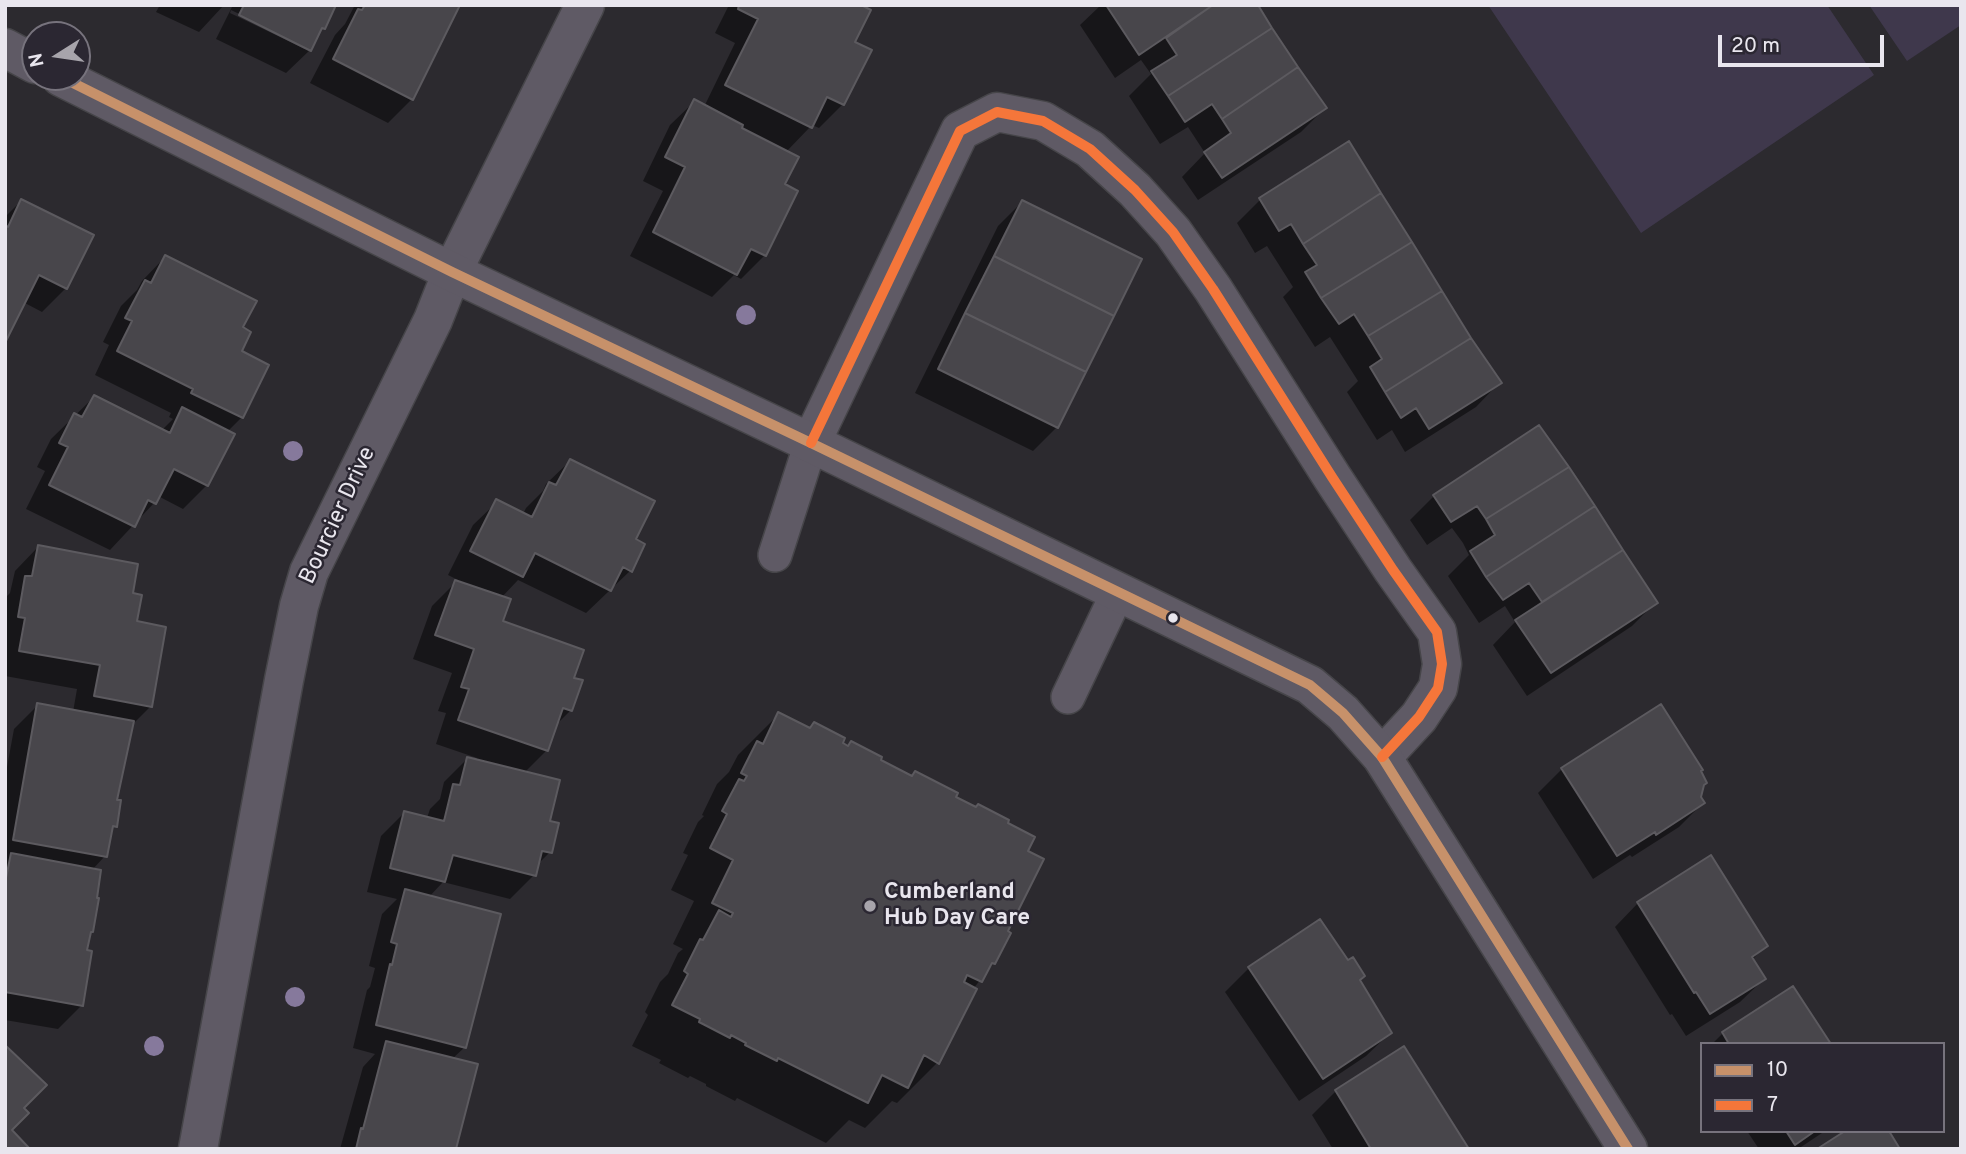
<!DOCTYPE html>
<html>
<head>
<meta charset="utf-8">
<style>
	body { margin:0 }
	#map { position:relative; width:1966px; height:1154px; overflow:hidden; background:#2c2a2f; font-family:Overpass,sans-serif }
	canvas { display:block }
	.frame { position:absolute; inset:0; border:7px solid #e9e6ee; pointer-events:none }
	.legend { position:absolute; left:1700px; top:1042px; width:245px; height:91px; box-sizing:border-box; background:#2b2732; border:2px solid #77737d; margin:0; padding:9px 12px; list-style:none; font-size:21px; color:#e9e6ee }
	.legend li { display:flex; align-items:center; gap:14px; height:35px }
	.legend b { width:35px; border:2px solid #77737d }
	.north { position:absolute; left:21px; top:21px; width:70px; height:70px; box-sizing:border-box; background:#2b2732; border:2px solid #77737d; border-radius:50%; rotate:258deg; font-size:19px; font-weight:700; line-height:28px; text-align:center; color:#e9e6ee }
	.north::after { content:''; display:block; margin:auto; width:24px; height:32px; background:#a7a4ab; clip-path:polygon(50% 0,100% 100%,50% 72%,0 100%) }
	.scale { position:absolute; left:1718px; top:35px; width:166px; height:32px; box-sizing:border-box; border:4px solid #e9e6ee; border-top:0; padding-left:9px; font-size:21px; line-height:24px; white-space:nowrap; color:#e9e6ee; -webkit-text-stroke:5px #2b2732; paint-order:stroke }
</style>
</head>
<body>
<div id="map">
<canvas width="1966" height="1154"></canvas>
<div class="frame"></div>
<ul class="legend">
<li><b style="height:9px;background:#c7916a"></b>10</li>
<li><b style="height:9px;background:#f5763a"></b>7</li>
</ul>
<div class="north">N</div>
<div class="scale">20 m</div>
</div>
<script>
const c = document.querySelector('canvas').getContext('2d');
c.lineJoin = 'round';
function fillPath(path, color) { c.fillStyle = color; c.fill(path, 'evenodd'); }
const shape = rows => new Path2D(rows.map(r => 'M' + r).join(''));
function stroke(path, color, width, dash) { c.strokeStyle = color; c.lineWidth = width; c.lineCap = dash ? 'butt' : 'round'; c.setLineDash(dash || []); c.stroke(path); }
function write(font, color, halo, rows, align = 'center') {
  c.font = font + ' Overpass,sans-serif'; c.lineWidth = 5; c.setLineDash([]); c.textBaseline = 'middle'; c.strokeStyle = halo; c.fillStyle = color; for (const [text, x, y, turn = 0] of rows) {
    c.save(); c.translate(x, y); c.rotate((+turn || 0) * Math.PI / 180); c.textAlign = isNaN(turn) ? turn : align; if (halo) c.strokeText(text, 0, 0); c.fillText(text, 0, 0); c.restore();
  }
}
fillPath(shape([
	[1488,5,1827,5,1874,75,1641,233],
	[1869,5,1961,5,1961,25,1907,61]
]), '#3f384c');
fillPath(shape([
	[160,5,224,5,199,32,156,12],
	[233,5,334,5,310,50,286,73,216,39],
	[231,10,305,46,305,49,230,13],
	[355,5,458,5,412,99,388,123,310,83,335,35,345,24],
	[729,5,857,5,843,104,819,128,812,125,786,152,783,185,765,255,741,279,734,275,712,297,630,256,663,191,643,181,670,125,694,102,704,107,735,43,715,33],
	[1101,5,1256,5,1325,108,1301,132,1198,200,1182,177,1205,153,1188,127,1160,144,1129,96,1151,74,1141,60,1115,78,1080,25],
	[1260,200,1499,383,1476,407,1405,452,1392,430,1377,440,1347,392,1358,381,1330,337,1315,347,1283,297,1293,287,1267,246,1255,253,1237,223],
	[21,201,66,288,42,312,23,302,5,339,5,217],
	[1022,202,1140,260,1057,427,1033,451,915,393,998,226],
	[165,257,241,328,240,352,267,366,242,417,227,432,207,485,183,509,158,496,154,503,110,550,26,509,45,471,37,467,51,439,94,397,161,431,173,419,169,417,171,413,95,375,109,345,103,342,121,306,137,290,142,281],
	[570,461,634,540,630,571,586,613,518,580,501,598,501,622,572,679,571,710,555,726,546,751,524,773,547,822,550,852,536,866,534,875,510,899,443,882,429,897,465,1047,452,1059,454,1149,340,1149,363,1067,375,1054,353,1048,367,990,370,987,375,968,369,966,382,914,397,899,367,892,381,836,404,813,427,818,430,809,440,799,444,782,467,759,476,761,477,758,436,744,446,713,438,711,452,673,413,659,432,606,458,580,448,575,473,525,497,502,523,514,526,508,543,491,546,484],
	[1568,468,1656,602,1632,626,1527,696,1493,645,1515,622,1505,606,1479,623,1448,576,1469,555,1463,543,1452,528,1427,545,1410,520,1434,496],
	[38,547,131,595,151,706,131,726,115,801,115,826,110,831,105,856,92,870,88,934,81,1006,58,1029,5,1020,5,778,14,729,38,705,73,712,77,689,5,676,5,598,10,593,15,571],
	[1660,707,1702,786,1699,797,1703,803,1679,827,1632,857,1630,855,1593,879,1538,793,1562,769],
	[779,714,1006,824,1026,852,1006,932,994,963,973,989,938,1062,897,1103,892,1101,865,1128,849,1120,826,1143,737,1098,735,1101,706,1086,706,1084,690,1076,688,1078,659,1063,661,1060,632,1046,648,1015,645,1012,660,982,668,974,678,953,683,949,673,944,694,901,671,890,688,855,683,853,698,822,704,816,702,815,717,784,729,772,738,755],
	[1638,903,1766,945,1752,960,1764,979,1740,1002,1686,1036,1672,1014,1670,1015,1615,927],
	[1347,962,1390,1033,1366,1056,1299,1101,1225,992,1249,968],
	[1792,988,1829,1044,1712,1044,1723,1033],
	[1403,1049,1467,1149,1333,1149,1312,1115,1336,1091],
	[1747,1131,1825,1131,1798,1149,1759,1149]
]), '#0007');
const building = shape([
	[244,5,336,5,325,29,322,28,311,51,239,15,244,5],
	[365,5,460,5,413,100,333,59,358,9,362,10,365,5],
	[739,5,861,5,871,10,855,42,872,50,844,105,827,97,812,128,725,85,758,19,738,9,739,5],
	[1106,5,1213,5,1139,55,1106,5],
	[1213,5,1258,5,1272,28,1168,96,1151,71,1177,55,1166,38,1213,5],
	[1272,28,1298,67,1222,119,1212,104,1185,122,1168,96,1272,28],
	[1298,67,1327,108,1222,178,1204,152,1231,133,1222,119,1298,67],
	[694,99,743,125,742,128,799,157,785,184,798,191,766,256,751,249,737,275,653,232,685,167,665,157,694,99],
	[1349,141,1381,193,1303,244,1291,224,1279,231,1259,198,1349,141],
	[1381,193,1412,242,1321,298,1305,272,1317,265,1303,244,1381,193],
	[21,199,94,235,67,289,39,275,5,343,5,225,8,227,21,199],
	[1022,200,1142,259,1114,316,994,256,1022,200],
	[1412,242,1442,291,1368,336,1354,314,1339,324,1321,298,1412,242],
	[165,255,257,301,243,327,251,332,242,351,269,365,243,418,191,393,193,389,117,351,132,321,125,318,145,280,151,283,165,255],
	[994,256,1114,316,1086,372,965,313,994,256],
	[1442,291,1471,338,1385,392,1370,367,1382,359,1368,336,1442,291],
	[965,313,1086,372,1058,428,938,369,965,313],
	[1471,338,1502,383,1429,429,1416,408,1401,418,1385,392,1471,338],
	[94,395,170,433,182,407,235,434,208,486,174,469,156,504,148,500,135,527,49,485,68,447,59,443,74,413,82,417,94,395],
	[1539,425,1569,467,1486,519,1477,506,1451,522,1433,495,1539,425],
	[570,459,655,501,636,539,645,544,632,572,623,567,611,591,535,553,523,577,470,551,496,499,532,517,549,482,556,485,570,459],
	[1569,467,1595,506,1486,577,1470,551,1495,535,1486,519,1569,467],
	[1595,506,1623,550,1542,602,1529,583,1503,600,1486,577,1595,506],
	[38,545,138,564,133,593,142,595,137,621,166,627,152,707,94,696,100,665,19,651,25,618,18,617,25,576,32,576,38,545],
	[1623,550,1658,603,1551,673,1515,620,1623,550],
	[455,580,511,599,503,621,584,650,574,678,583,680,572,711,563,708,548,751,458,720,469,689,461,687,474,649,435,635,455,580],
	[37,703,134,721,117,800,121,800,117,827,113,826,107,857,13,840,37,703],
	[1661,704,1703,770,1701,771,1707,783,1704,785,1701,797,1705,803,1656,835,1655,832,1617,856,1561,768,1661,704],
	[778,712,810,728,814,722,845,738,843,743,848,746,851,741,882,757,881,760,912,776,915,771,958,793,956,797,976,807,978,804,1009,820,1008,823,1035,837,1028,851,1044,859,1008,931,1011,933,995,964,992,963,982,982,967,975,964,982,977,989,939,1064,924,1055,908,1088,882,1075,868,1103,778,1058,777,1061,745,1045,746,1043,731,1035,730,1038,699,1022,700,1019,672,1005,688,974,684,971,700,939,703,940,719,910,731,917,733,913,712,903,733,860,710,848,727,814,722,811,739,779,744,781,747,776,741,773,757,741,763,744,778,712],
	[467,757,560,780,550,821,559,823,552,853,542,851,536,876,453,855,445,882,390,868,404,811,444,821,453,784,460,785,467,757],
	[11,853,101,870,97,898,99,898,93,932,91,932,87,950,92,951,83,1006,5,992,5,883,11,853],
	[1711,855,1768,946,1752,957,1766,979,1710,1014,1696,992,1694,993,1637,902,1711,855],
	[405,889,501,914,466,1048,376,1025,390,964,392,965,397,944,391,942,405,889],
	[1320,919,1348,960,1353,957,1365,976,1360,980,1392,1033,1323,1079,1248,967,1320,919],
	[1793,986,1831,1044,1729,1044,1722,1032,1793,986],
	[386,1041,478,1064,456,1149,356,1149,361,1128,363,1129,386,1041],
	[5,1045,47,1085,24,1108,29,1113,12,1130,30,1149,5,1149,5,1045],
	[1404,1046,1469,1149,1371,1149,1335,1090,1404,1046],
	[1786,1131,1815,1131,1795,1145,1786,1131],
	[1845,1131,1889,1131,1900,1149,1817,1149,1845,1131]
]);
fillPath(building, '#48464b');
stroke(building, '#5c5a5f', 2);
const service = shape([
	[775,555,811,443],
	[1068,697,1118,592]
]);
const minor = shape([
	[811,443,960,131,997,112,1043,121,1090,149,1135,190,1173,232,1213,289,1332,477,1393,570,1437,632,1442,664,1438,688,1419,717,1382,757],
	[198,1149,284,680,299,606,309,572,433,320,452,272,585,5]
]);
const tertiary = shape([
	[5,48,35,64],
	[61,77,452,272,811,443,1310,685,1343,713,1382,757,1628,1149]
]);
stroke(service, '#464549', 36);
stroke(minor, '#464549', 41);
stroke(tertiary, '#464549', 41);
stroke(service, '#5f5a65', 33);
stroke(minor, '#5f5a65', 38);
stroke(tertiary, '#5f5a65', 38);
stroke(shape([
	[61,77,452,272,811,443,1310,685,1343,713,1382,757,1628,1149]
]), '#c7916a', 10);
stroke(shape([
	[811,443,960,131,997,112,1043,121,1090,149,1135,190,1173,232,1213,289,1332,477,1393,570,1437,632,1442,664,1438,688,1419,717,1382,757]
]), '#f5763a', 10);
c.fillStyle = '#86799c';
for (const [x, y] of [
	[746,315],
	[293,451],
	[295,997],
	[154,1046]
]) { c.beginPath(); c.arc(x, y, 10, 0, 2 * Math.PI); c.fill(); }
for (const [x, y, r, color] of [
	[1173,618,6,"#e9e6ee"],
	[870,906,7,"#a7a4ab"]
]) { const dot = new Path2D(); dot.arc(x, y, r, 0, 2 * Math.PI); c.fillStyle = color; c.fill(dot); stroke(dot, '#2b2732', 2.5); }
write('23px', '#e9e6ee', '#2b2732', [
	["Bourcier Drive",339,516,-65]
]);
write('bold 23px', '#e9e6ee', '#2b2732', [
	["Cumberland",884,893],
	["Hub Day Care",884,919]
], 'left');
</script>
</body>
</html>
